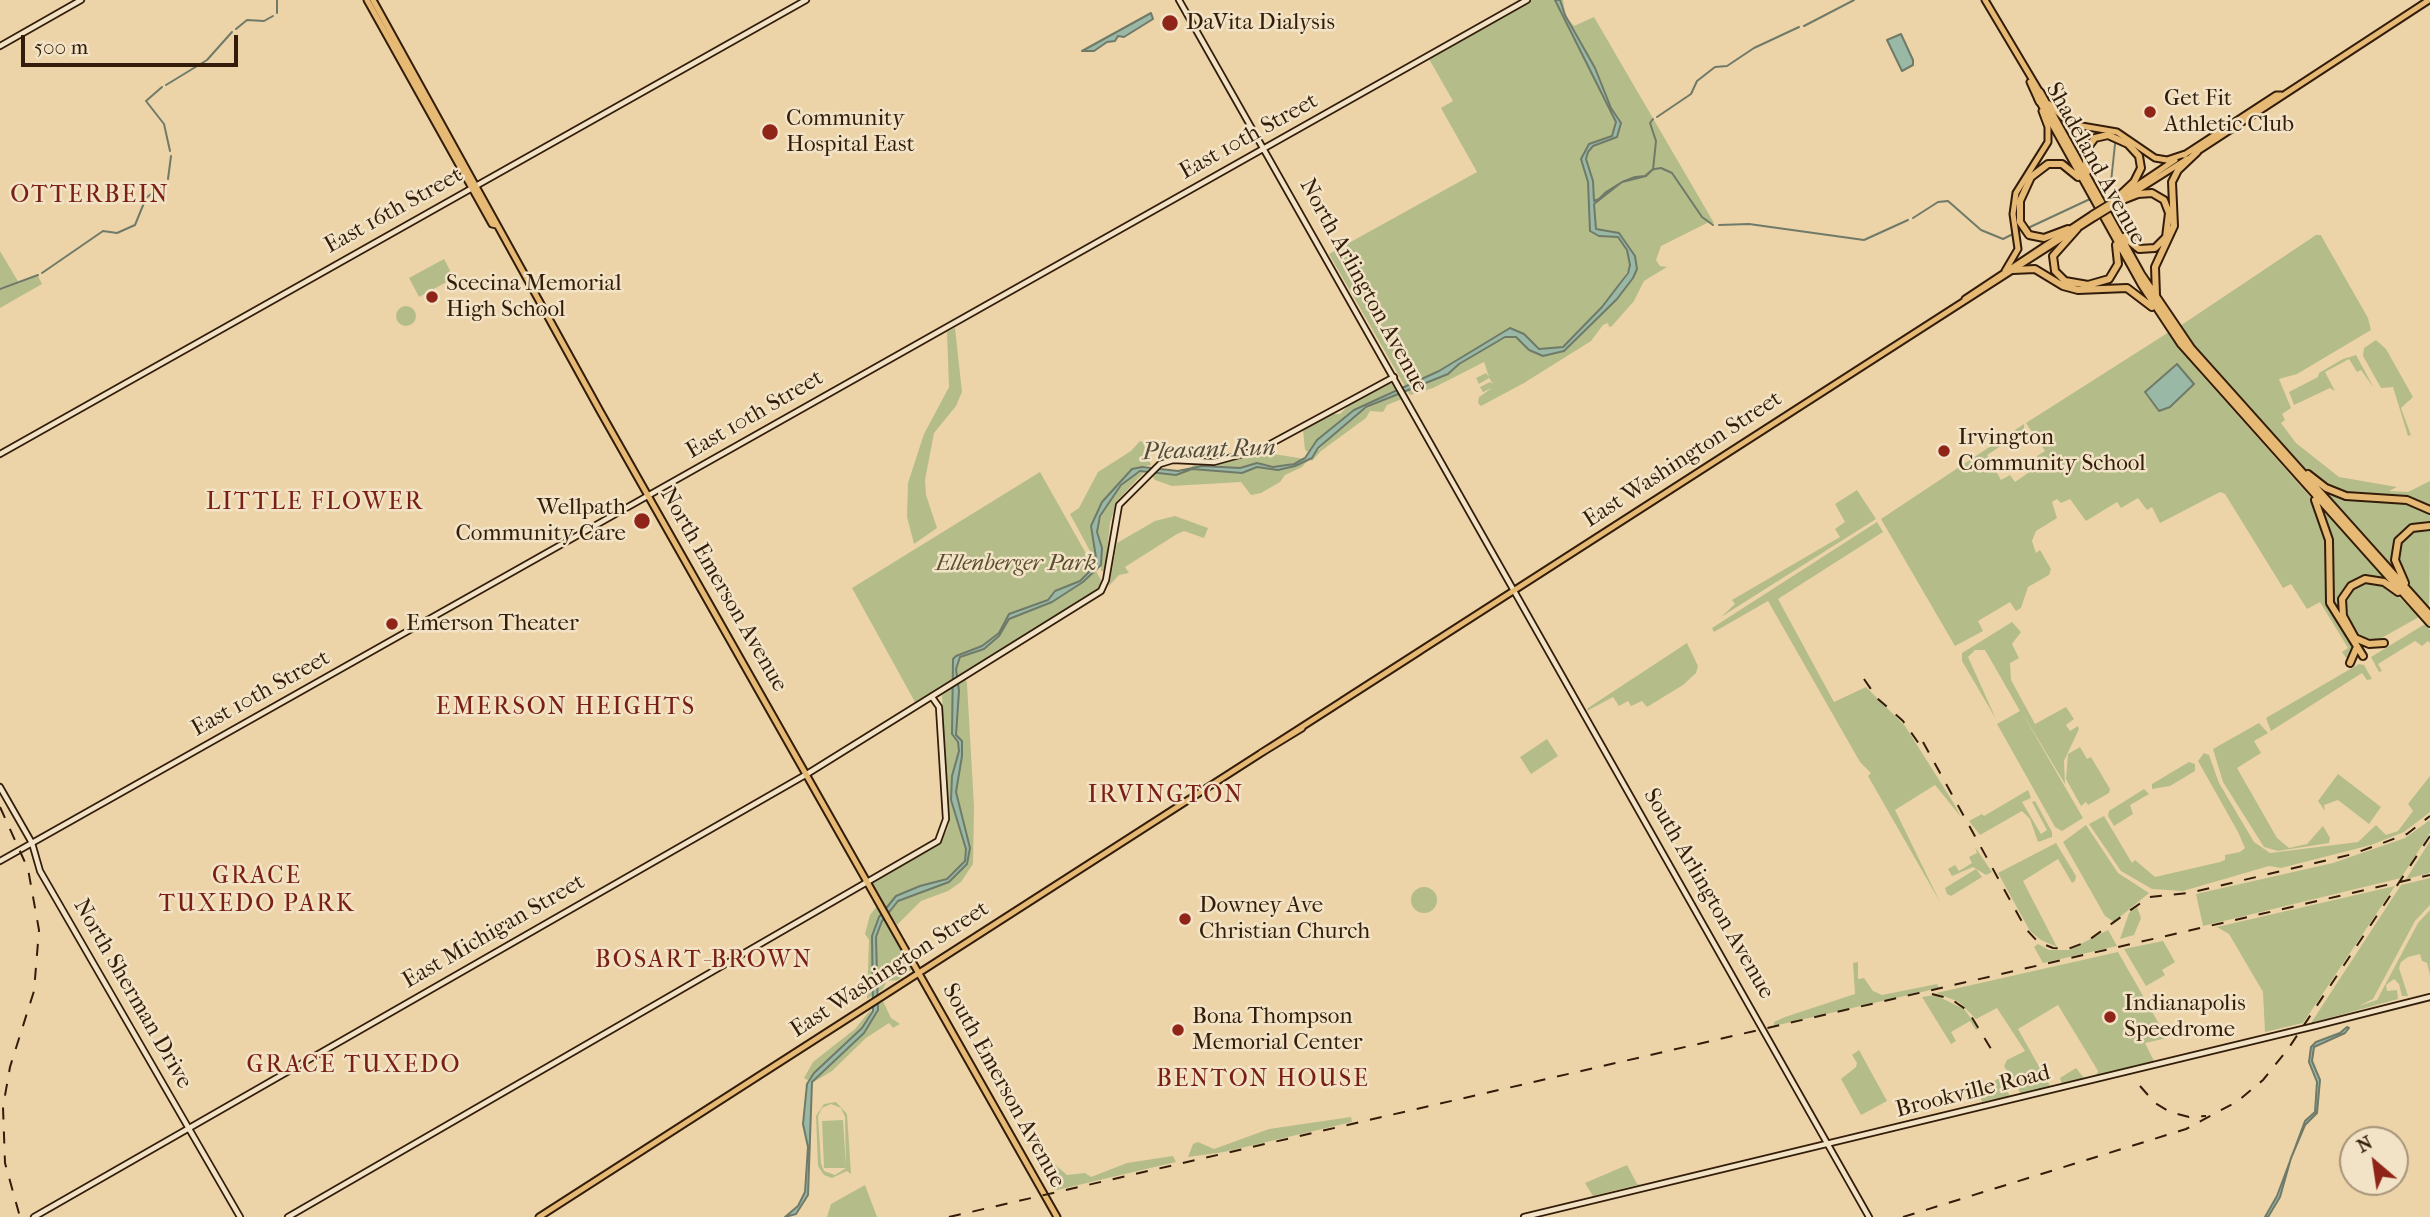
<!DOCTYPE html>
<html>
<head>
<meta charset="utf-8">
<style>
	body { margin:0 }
	#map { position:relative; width:2430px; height:1217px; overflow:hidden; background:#ecd4a8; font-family:"IM FELL French Canon",serif }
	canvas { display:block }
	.north { position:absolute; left:2339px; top:1126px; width:70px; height:70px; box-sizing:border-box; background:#f3e3c6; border:2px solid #a6947b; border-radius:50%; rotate:331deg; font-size:19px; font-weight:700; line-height:28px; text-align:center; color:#331d0a }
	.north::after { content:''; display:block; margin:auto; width:24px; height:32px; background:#8f2418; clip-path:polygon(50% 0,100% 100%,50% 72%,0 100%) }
	.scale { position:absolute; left:21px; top:35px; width:217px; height:32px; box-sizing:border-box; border:4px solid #331d0a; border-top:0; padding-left:9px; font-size:21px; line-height:24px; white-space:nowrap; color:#331d0a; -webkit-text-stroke:5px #f3e3c6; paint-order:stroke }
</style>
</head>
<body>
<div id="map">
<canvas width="2430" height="1217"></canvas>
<div class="north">N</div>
<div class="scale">500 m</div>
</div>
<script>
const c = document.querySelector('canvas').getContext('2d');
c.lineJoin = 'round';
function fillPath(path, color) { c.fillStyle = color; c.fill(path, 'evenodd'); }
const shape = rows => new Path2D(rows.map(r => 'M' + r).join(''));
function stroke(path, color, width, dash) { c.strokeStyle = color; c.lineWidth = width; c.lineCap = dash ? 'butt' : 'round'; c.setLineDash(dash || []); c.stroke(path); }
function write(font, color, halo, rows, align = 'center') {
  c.font = font + ' "IM FELL French Canon",serif'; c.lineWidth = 5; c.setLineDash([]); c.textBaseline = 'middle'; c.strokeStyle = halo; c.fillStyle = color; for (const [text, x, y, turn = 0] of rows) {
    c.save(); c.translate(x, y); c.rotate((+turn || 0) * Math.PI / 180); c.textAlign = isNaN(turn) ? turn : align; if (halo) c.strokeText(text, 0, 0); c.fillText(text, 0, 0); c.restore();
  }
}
fillPath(shape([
	[1532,0,1557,0,1564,15,1560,0,1563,0,1566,17,1574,26,1594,17,1714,223,1707,223,1661,246,1656,260,1660,266,1667,267,1644,281,1634,301,1612,326,1609,327,1608,323,1603,325,1591,341,1524,383,1481,406,1478,403,1479,397,1492,388,1483,392,1480,387,1490,382,1493,384,1489,378,1479,384,1476,378,1486,373,1489,377,1484,362,1433,388,1410,395,1407,390,1443,370,1406,388,1329,254,1477,172,1441,108,1453,101,1429,59],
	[1631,265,1635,272,1621,294,1564,348,1609,301],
	[2316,235,2321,235,2323,239,2368,318,2371,330,2297,374,2279,379,2291,408,2282,414,2285,420,2281,423,2296,443,2339,477,2397,487,2389,491,2408,492,2430,481,2430,508,2403,497,2360,497,2332,489,2314,478,2193,347,2180,326],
	[0,251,19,283,0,288],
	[444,259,454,278,419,297,409,278],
	[38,276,42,284,0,308,0,290],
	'396 316a10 10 0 1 1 20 0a10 10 0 1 1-20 0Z',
	[955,328,962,392,956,406,934,433,925,480,926,495,937,528,914,544,907,517,908,483,924,434,949,387,947,332],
	[2169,332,2201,374,2313,500,2327,538,2326,594,2334,616,2353,649,2351,656,2346,658,2342,652,2348,648,2320,602,2307,609,2291,584,2283,588,2225,494,2220,492,2160,523,2152,507,2147,510,2138,498,2121,508,2117,502,2086,521,2070,499,2061,503,2057,499,2052,502,2057,518,2036,531,2032,541,2036,553,2040,550,2051,569,2049,575,2028,587,2021,608,2016,611,2010,602,1978,621,1983,631,1955,646,1881,519,2024,424,2024,431,1987,455,2001,480,2010,475,2015,482,2041,464,2037,456,2045,451,2026,423],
	[2177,364,2194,384,2170,407,2159,411,2145,394],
	[2376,340,2386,349,2413,397,2401,408,2411,435,2408,436,2393,387,2381,388,2363,356,2364,348],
	[2356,355,2374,388,2361,370,2357,372,2349,359,2325,372,2335,391,2330,388,2294,405,2289,392,2318,377,2319,373,2343,359],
	[1391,383,1397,391,1347,415,1317,440,1308,452,1305,450,1303,430,1332,414,1340,414,1352,402],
	[1399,394,1402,399,1387,405,1383,412,1370,411,1366,418,1321,451,1312,461,1309,459,1356,413],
	[1140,441,1143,442,1151,465,1132,469,1099,507,1091,526,1097,564,1070,514,1079,508,1098,472,1131,451],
	[1261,452,1305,459,1280,467,1257,463,1240,468,1191,467,1195,464,1232,461],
	[1308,460,1302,467,1285,475,1280,482,1261,493,1251,495,1241,482,1172,486,1155,480,1152,475,1156,472,1176,475,1192,469,1237,473,1257,467,1278,470],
	[1146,470,1117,501,1110,523,1105,571,1101,571,1102,548,1097,532,1103,510,1127,479],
	[1040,472,1101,580,1097,590,915,702,852,588],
	[2315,482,2336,494,2400,500,2430,511,2430,524,2411,526,2399,535,2393,549,2395,572],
	[1857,490,1876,519,1721,617,1735,604,1732,600,1840,537,1835,529,1845,522,1835,504],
	[2325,512,2390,583,2362,578,2340,600,2342,618,2331,602],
	[1175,516,1208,528,1204,538,1184,531,1177,534,1125,567,1129,573,1119,575,1109,586,1117,543,1155,521],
	[1877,522,1883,532,1778,599,1834,702,1866,687,1905,726,1953,802,1961,817,1935,785,1895,810,1940,902,1868,776,1871,773,1860,762,1768,601,1714,632,1712,628],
	[2421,527,2430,528,2429,610,2408,583,2397,560,2400,542,2409,532],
	[2365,582,2377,583,2393,591,2419,617,2378,640,2358,637,2345,616,2344,600,2351,588],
	[2012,622,2021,632,2012,644,2019,658,2010,663,2011,680,2035,724,2066,707,2074,719,2066,725,2070,731,2078,726,2079,729,2064,761,2065,784,2021,711,2083,818,2062,831,2055,827,1997,724,2020,711,1985,650,1975,650,1968,657,1996,719,1962,661,1962,653],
	[2425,624,2430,630,2430,643,2428,641,2422,646,2415,641,2378,664,2382,671,2379,672,2371,657],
	[1687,643,1698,666,1696,673,1683,685,1647,707,1642,701,1631,706,1628,701,1619,706,1613,697,1587,711,1588,708],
	[2359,664,2364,665,2372,679,2367,680,2362,673,2271,731,2266,718],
	[962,680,966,680,967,684,974,806,973,864,961,882,948,891,921,901,897,925,872,883,940,843,946,832,949,824,942,695],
	[2259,723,2268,733,2254,741,2261,753,2237,768,2277,838,2289,848,2307,844,2323,826,2330,838,2329,843,2278,851,2264,847,2223,782,2213,749],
	[1547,739,1558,756,1531,774,1520,757],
	[2080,747,2087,759,2091,757,2110,789,2109,793,2088,805,2086,802,2081,806,2066,779,2068,754],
	[2204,753,2209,755,2219,783,2254,842,2270,853,2358,842,2376,825,2386,835,2398,831,2413,811,2408,804,2430,776,2430,812,2404,832,2371,845,2281,868,2269,866,2183,891,2152,889,2121,871,2089,824,2104,816,2132,863,2135,860,2155,877,2220,862,2225,860,2225,855,2240,852,2245,848,2238,832,2198,761],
	[2189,762,2195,764,2195,771,2170,786,2152,789,2152,784],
	[2338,774,2381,807,2369,824,2338,800,2324,805,2325,811,2318,801],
	[2144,789,2149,794,2130,805,2133,814,2114,826,2108,816,2109,811],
	[2028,790,2031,798,2022,802,2041,834,2047,830,2032,802,2035,801,2052,832,2052,837,2038,842,2030,819,2022,811,1980,835,1969,821,1982,814,1984,816],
	[2430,820,2430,833,2401,878,2203,926,2196,894,2333,863,2405,838],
	[2086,825,2118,873,2149,893,2114,922,2105,916,2063,842],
	[2430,841,2430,873,2406,879],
	[2056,843,2076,876,2075,881,2072,883,2058,859,2023,881,2057,947,2041,940,2030,931,1998,873],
	[1975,847,1992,872,1986,875,1973,867,1952,876,1948,869,1955,865,1959,871,1972,863,1969,857,1977,853],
	[1976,869,1982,877,1951,896,1947,894,1945,888],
	[2430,878,2430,905,2415,921,2373,999,2359,1006,2377,1000,2418,923,2430,910,2430,975,2427,963,2422,961,2420,954,2408,957,2401,962,2399,968,2408,996,2402,996,2399,984,2394,979,2386,985,2387,991,2397,990,2398,999,2311,1023,2401,885],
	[2395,886,2303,1023,2265,1032,2263,992,2229,934,2217,927],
	'1411 900a13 13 0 1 1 26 0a13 13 0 1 1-26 0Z',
	[2143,902,2137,907,2141,918,2134,935,2120,939,2129,913],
	[877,906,912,969,898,980,887,981,883,989,867,999,869,940,865,934,870,915],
	[2108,930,2117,946,2043,963,2034,947,2038,944,2049,950,2069,950],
	[2163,941,2175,962,2162,970,2165,975,2146,986,2124,949],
	[2118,952,2167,1038,2145,1043,2154,1061,2062,1084,2060,1078,2076,1068,2084,1078,2097,1074,2098,1071,2058,1005,2018,1029,2050,1086,2021,1094,2004,1066,2007,1060,2025,1051,1997,1008,1976,1019,1959,1002,1936,993],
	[1858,962,1858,979,1864,978,1873,991,1882,995,1937,984,1939,988,1774,1026,1774,1022,1785,1017,1855,994,1853,963],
	[1935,995,1964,1009,1979,1029,1976,1030,1970,1021,1951,1032,1956,1041,1951,1044,1922,997],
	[883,1001,891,1018,900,1024,893,1028,889,1023,866,1038,832,1071,812,1083,864,1033,878,1010,878,1004],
	[872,1008,866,1023,854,1036,809,1081,804,1078,813,1062,855,1029],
	[1859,1050,1887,1101,1861,1115,1841,1079,1856,1067,1857,1063,1852,1055],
	[1999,1078,2010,1096,1982,1102,1979,1092],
	[836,1102,847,1114,851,1174,847,1171,832,1178,824,1175,818,1166,816,1116,824,1104],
	[831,1104,841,1108,845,1117,846,1167,843,1120,822,1121,824,1168,846,1168,835,1175,824,1171,821,1163,818,1116,822,1108],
	[1351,1117,1352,1122,1224,1152,1188,1157,1193,1144,1198,1142,1214,1149,1269,1129],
	[1173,1156,1176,1162,1057,1190,1050,1187,1054,1183,1047,1169,1052,1162,1067,1175,1085,1173,1091,1177,1127,1163],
	[1627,1165,1637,1184,1641,1184,1593,1196,1585,1183],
	[865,1185,877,1217,827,1217,831,1204]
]), '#b4bd8a');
const water = shape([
	[1555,0,1560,0,1565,15,1595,68,1611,108,1621,123,1617,137,1593,146,1588,152,1586,159,1593,181,1594,201,1599,199,1606,192,1622,182,1635,177,1645,176,1653,169,1646,176,1622,182,1594,204,1596,229,1619,233,1635,256,1637,269,1633,278,1617,299,1564,351,1543,356,1529,350,1516,337,1505,337,1459,364,1448,374,1366,407,1318,448,1312,458,1295,466,1278,470,1257,467,1242,473,1192,469,1176,475,1140,471,1121,485,1100,516,1097,532,1102,548,1101,565,1083,582,1052,602,1009,619,999,636,984,649,960,657,956,669,959,691,956,735,962,741,962,756,956,792,970,848,967,864,949,882,898,901,882,921,876,937,878,1010,864,1033,812,1082,808,1195,796,1214,785,1217,798,1206,805,1192,808,1147,803,1124,807,1084,814,1073,862,1028,873,1011,872,936,879,917,896,896,920,886,947,879,965,861,966,849,951,800,952,776,959,751,958,742,952,734,953,659,956,656,982,646,999,633,1009,614,1048,600,1055,591,1080,581,1097,564,1091,526,1102,502,1132,469,1142,467,1178,471,1202,466,1240,468,1257,463,1273,467,1294,464,1305,458,1317,440,1354,410,1439,371,1510,328,1524,334,1539,349,1563,347,1602,307,1628,273,1630,265,1627,250,1618,237,1599,236,1590,231,1588,182,1581,159,1589,144,1612,136,1616,122,1555,0],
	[1151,13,1153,19,1124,37,1118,36,1115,41,1107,42,1094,51,1082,51,1151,13],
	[1901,34,1913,60,1913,65,1902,71,1887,40,1901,34],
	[2177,364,2194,384,2170,407,2159,411,2145,392,2177,364],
	[2347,1027,2349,1028,2345,1033,2314,1047,2312,1061,2320,1080,2317,1113,2305,1125,2291,1158,2280,1197,2268,1217,2265,1217,2277,1196,2305,1121,2315,1112,2317,1082,2309,1062,2311,1047,2316,1042,2340,1033,2347,1027]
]);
fillPath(water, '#99b8a6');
stroke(water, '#707a68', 2);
stroke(shape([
	[277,0,277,13],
	[1804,26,1854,0],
	[236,29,247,20,264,21,273,16],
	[166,85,207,60,232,32],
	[162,87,146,101,164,124,170,151],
	[1657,117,1691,94,1697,81,1715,67,1727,66,1754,48,1799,27],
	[1655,169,1661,168,1672,173,1702,217,1713,225],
	[1653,170,1656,141,1650,123,1653,119],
	[168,179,171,156],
	[2100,194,2111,182,2115,144],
	[1913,218,1938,202,1948,201,1981,230,2003,239,2013,234],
	[1719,225,1749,224,1864,240,1908,220],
	[2028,228,2090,199],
	[42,273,103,231,117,233,135,225,146,198,165,183],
	[0,289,38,275]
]), '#707a68', 2);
const secondary = shape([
	[1179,0,1869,1217],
	[0,46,81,0],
	[0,454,806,0],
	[0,787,32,843,40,871,240,1217],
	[0,861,1527,0],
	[2315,1026,2430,997],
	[34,1217,807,774,1101,591,1106,580,1119,505,1160,464,1173,460,1214,462,1261,449,1394,377],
	[288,1217,938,841,946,819,939,707,932,697],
	[1524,1217,2290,1032]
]);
const primary = shape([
	[367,0,492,224,496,225],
	[373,0,600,411,1057,1217],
	[1985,0,2041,94],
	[2030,82,2039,102],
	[2049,104,2070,124,2117,132,2155,158,2167,160,2185,154],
	[2195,153,2429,0],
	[2184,155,2276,95,2281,95],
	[2130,195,2187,159],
	[2111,203,2175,160],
	[2005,271,2018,249,2013,214,2016,193,2048,142,2048,127,2042,111],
	[1965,299,2093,214],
	[1342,701,2095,217],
	[1261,753,1302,728],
	[539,1217,1420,651]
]);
const motorway = shape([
	[2040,92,2141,274,2191,348,2430,615],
	[2038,98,2142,285,2181,344,2430,623],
	[2087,172,2085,151,2095,138,2108,135,2128,144,2139,156,2141,168,2134,182,2117,198],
	[2120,201,2138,194,2152,193,2164,200,2169,213,2166,237,2155,248,2139,249,2124,237],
	[2068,229,2044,238,2029,235,2020,222,2020,201,2031,177,2048,164,2062,164,2078,177],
	[2077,229,2053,256,2055,271,2065,281,2088,285,2109,279,2118,264,2116,245],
	[2013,270,2035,269,2063,286,2078,290,2127,288,2152,307],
	[2156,295,2155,267,2174,226,2172,182,2178,170,2197,152],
	[2308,474,2326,488,2346,496,2407,500,2430,510],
	[2315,500,2329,540,2330,603,2363,656],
	[2405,583,2395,560,2398,541,2412,528,2430,526],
	[2384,643,2369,644,2355,638,2343,616,2342,599,2351,586,2365,579,2384,582,2398,592],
	[2350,663,2356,649]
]);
stroke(secondary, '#331d0a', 8);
stroke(primary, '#331d0a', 9);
stroke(motorway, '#331d0a', 10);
stroke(secondary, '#f3e3c6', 4.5);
stroke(primary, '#e6ba74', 5);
stroke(motorway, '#e6ba74', 6);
stroke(shape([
	[1864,679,1877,698,1903,721,1924,751],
	[1923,742,2026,929,2038,942,2053,948,2068,949,2086,942,2149,897,2189,893,2353,854,2407,834,2430,816],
	[0,807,28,869,39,930,34,991,10,1067,3,1107,5,1163,20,1217],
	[1932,994,1951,999,1968,1011,1996,1057],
	[2140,1086,2155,1103,2170,1112,2189,1117,2206,1116],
	[949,1217,2430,875],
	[1903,1217,2186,1129,2238,1101,2263,1080,2288,1049,2430,836]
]), '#331d0a', 2, [12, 12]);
const secondaryBridge = shape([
	[2290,1032,2315,1026]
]);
const primaryBridge = shape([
	[2093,214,2111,203],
	[2095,217,2113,206]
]);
stroke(secondaryBridge, '#331d0a', 8, []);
stroke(primaryBridge, '#331d0a', 9, []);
stroke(secondaryBridge, '#f3e3c6', 4.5);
stroke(primaryBridge, '#e6ba74', 5);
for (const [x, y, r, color] of [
	[1170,23,9,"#8f2418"],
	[2150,112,7,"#8f2418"],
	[770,132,9,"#8f2418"],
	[432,297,7,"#8f2418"],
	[1944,451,7,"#8f2418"],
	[642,521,9,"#8f2418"],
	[392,624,7,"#8f2418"],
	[1185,919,7,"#8f2418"],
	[2110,1017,7,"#8f2418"],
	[1178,1030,7,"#8f2418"]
]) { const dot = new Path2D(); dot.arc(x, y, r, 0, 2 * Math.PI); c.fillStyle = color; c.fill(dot); stroke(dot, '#f3e3c6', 2.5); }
write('23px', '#331d0a', '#f3e3c6', [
	["DaVita Dialysis",1186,23],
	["Get Fit",2164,99],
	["Athletic Club",2164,125],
	["Community",786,119],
	["Hospital East",786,145],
	["Scecina Memorial",446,284],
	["High School",446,310],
	["Irvington",1958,438],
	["Community School",1958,464],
	["Wellpath",626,508,"right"],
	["Community Care",626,534,"right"],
	["Emerson Theater",406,624],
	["Downey Ave",1199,906],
	["Christian Church",1199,932],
	["Indianapolis",2124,1004],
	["Speedrome",2124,1030],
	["Bona Thompson",1192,1017],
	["Memorial Center",1192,1043]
], 'left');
write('23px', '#331d0a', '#f3e3c6', [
	["East 10th Street",1249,137,-29],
	["Shadeland Avenue",2095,164,61],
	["East 16th Street",394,211,-29],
	["North Arlington Avenue",1363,286,61],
	["East 10th Street",755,415,-30],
	["East Washington Street",1683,460,-33],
	["North Emerson Avenue",723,590,60],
	["East 10th Street",261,694,-29],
	["South Arlington Avenue",1708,894,60],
	["East Michigan Street",494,932,-30],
	["East Washington Street",890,970,-33],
	["North Sherman Drive",132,994,60],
	["South Emerson Avenue",1003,1086,61],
	["Brookville Road",1973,1092,-14]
]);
write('italic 23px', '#5a4d30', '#f3e3c6', [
	["Ellenberger Park",1016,564]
]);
c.letterSpacing = '2px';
write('24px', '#7a1f14', '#f3e3c6', [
	["OTTERBEIN",90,196],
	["LITTLE FLOWER",315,503],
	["EMERSON HEIGHTS",566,708],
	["IRVINGTON",1166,796],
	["GRACE",257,877],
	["TUXEDO PARK",257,905],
	["BOSART-BROWN",704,961],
	["GRACE TUXEDO",354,1066],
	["BENTON HOUSE",1263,1080]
]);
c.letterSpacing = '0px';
write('italic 24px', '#524c39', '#f3e3c6', [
	["Pleasant Run",1209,451,-2]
]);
</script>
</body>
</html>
